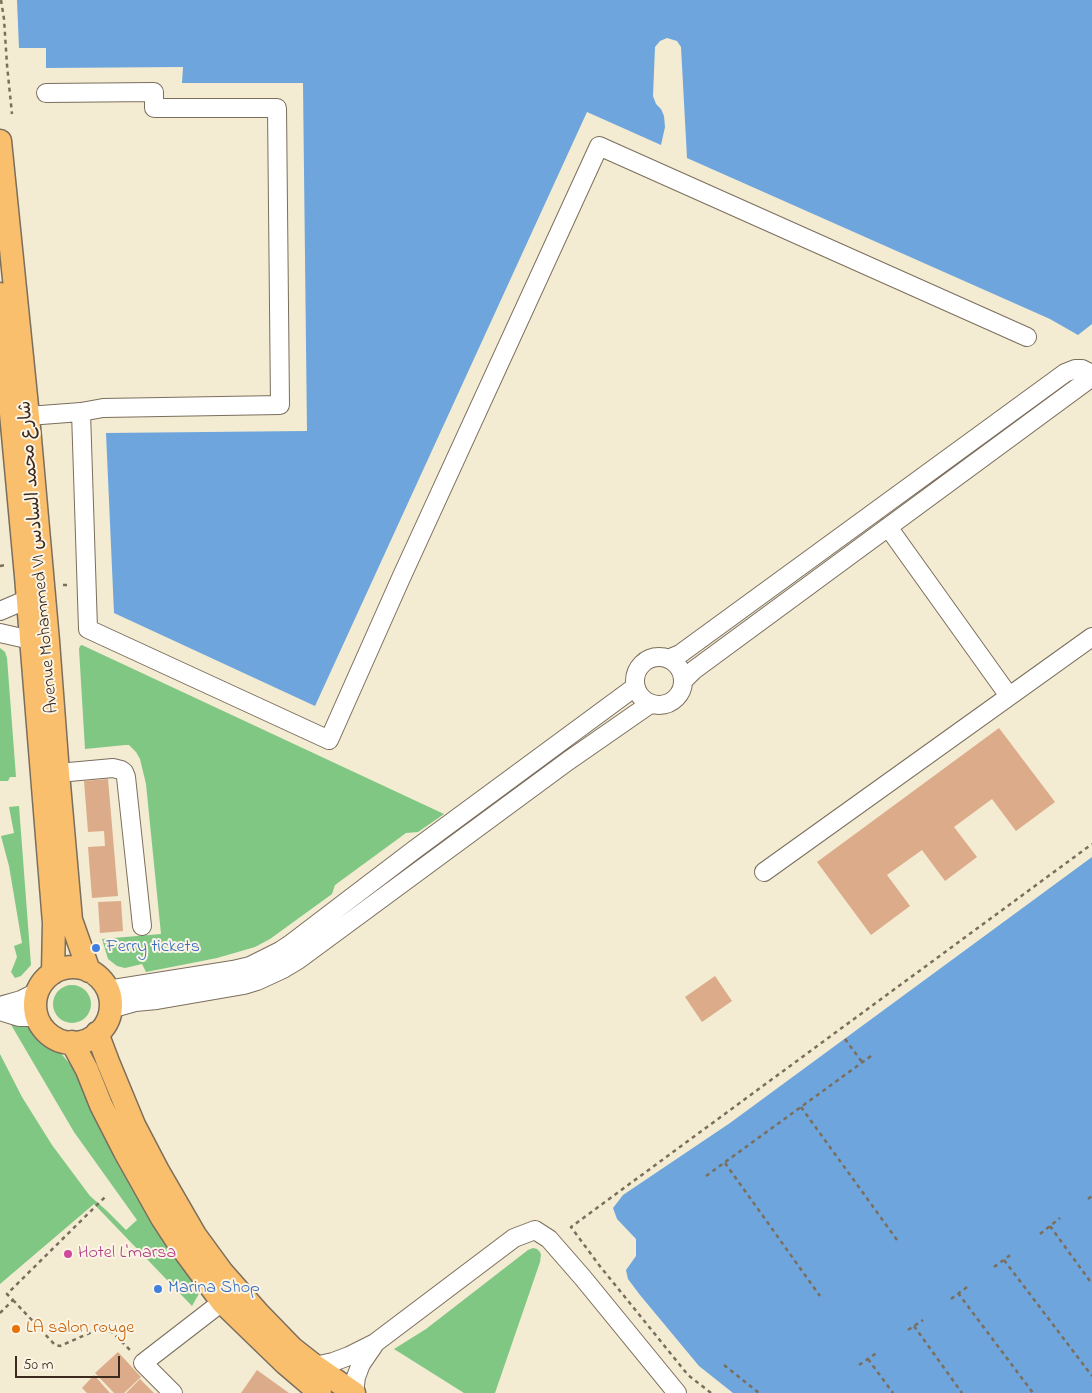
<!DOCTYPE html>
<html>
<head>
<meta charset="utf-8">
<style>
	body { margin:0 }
	#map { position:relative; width:1092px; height:1393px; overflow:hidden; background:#f3ebd2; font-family:"Indie Flower",sans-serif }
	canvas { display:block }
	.scale { position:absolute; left:15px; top:1356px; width:105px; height:22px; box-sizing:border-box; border:2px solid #3b2a1e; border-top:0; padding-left:6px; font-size:15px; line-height:18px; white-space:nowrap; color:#3b2a1e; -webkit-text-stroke:4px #fcf5e5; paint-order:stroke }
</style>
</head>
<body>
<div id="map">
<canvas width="1092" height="1393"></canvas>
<div class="scale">50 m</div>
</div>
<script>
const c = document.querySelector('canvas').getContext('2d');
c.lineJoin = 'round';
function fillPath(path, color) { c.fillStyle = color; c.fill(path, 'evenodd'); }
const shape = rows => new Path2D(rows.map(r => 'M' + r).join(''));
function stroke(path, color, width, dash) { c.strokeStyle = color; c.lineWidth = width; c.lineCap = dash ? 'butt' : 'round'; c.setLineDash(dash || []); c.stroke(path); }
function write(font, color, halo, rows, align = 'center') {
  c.font = font + ' "Indie Flower","Playpen Sans Arabic",sans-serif'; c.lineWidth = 4; c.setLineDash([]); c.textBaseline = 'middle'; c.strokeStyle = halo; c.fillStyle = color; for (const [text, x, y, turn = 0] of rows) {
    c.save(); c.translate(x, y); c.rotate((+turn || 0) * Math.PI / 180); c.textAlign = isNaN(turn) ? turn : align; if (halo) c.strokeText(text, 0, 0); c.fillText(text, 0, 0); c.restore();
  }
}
fillPath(shape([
	[82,645,84,646,444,814,418,832,406,833,335,885,332,894,270,939,255,947,217,958,146,972,142,964,125,968,117,966,108,959,102,939,161,934,146,784,140,759,136,752,129,745,125,745,85,749,79,649,80,646],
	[0,648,5,652,7,658,16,777,10,777,8,781,0,781],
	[19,806,31,965,21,976,15,978,11,972,17,957,14,946,22,943,9,866,1,836,14,833,9,807],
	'53 1004a19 19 0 1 1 38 0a19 19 0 1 1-38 0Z',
	[10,1023,23,1024,33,1031,58,1050,76,1071,147,1216,201,1290,192,1306,94,1204,0,1284,0,1054,22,1097,52,1145,90,1196,106,1210,126,1230,137,1220,74,1132],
	[533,1248,537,1249,540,1252,541,1255,540,1262,495,1393,464,1393,394,1349,426,1329,528,1250]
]), '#7fc783');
fillPath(shape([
	[17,0,1092,0,1092,324,1078,335,1050,319,687,158,681,47,677,41,667,38,660,41,655,47,653,96,656,104,661,109,664,116,665,127,661,145,587,112,315,706,114,613,106,433,307,431,303,83,182,83,183,67,46,68,46,48,19,48],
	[1092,857,1092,1393,733,1393,699,1366,640,1295,628,1279,626,1270,636,1256,636,1239,617,1219,613,1208,623,1195,730,1123]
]), '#6da5dc');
fillPath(shape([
	[999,728,1055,802,1016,831,992,799,954,827,977,857,945,881,922,850,887,875,910,906,871,935,817,862],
	[108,779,118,896,92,898,88,847,105,846,104,831,88,832,84,781],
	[121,901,123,931,100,933,98,902],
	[715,976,732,1001,702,1022,685,997],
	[118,1352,141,1377,124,1393,114,1393,95,1373],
	[257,1370,289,1393,241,1393],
	[94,1375,110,1393,87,1393,82,1388],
	[140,1379,154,1393,126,1393]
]), '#dcab8a');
const minor = shape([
	[81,412,88,629,329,740,401,578,599,146,1027,337],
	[28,416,81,412,103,408,280,405,277,108,154,108,154,92,46,93],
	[888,527,1009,696],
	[0,611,28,599],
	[0,633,31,640],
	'635 681a24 24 0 1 1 48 0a24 24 0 1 1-48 0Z',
	[668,659,680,654,1065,373,1075,369,1082,369,1092,374],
	[683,681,694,670,1092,377],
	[58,773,113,768,121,770,124,772,126,777,142,926],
	[764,872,1092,637],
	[107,990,233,970,250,966,280,951,292,943,414,850,635,687],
	[0,1006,21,1000,37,992],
	[110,1009,135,1002,157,1000,244,985,257,981,283,969,298,960,568,761,650,704],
	[0,1011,19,1017,37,1017],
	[315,1366,333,1362,349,1356,375,1343,514,1238,535,1230,549,1239,583,1278,677,1393],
	[173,1393,143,1363,222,1302],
	[354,1393,356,1377,361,1364,374,1345]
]);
const major = shape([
	[0,141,28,416,48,641,58,773,71,920,89,971],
	[0,294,26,576,54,923,53,973],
	'35 1005a38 38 0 1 1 76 0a38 38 0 1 1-76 0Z',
	[97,1033,108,1062,134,1125,158,1171,195,1235,222,1272,259,1314,292,1348,315,1366,354,1393],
	[72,1042,87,1070,101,1105,125,1152,162,1218,177,1241,222,1302,286,1364,320,1393]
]);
stroke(minor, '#7b6e5d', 20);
stroke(major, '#7b6e5d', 25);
stroke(shape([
	[1,0,4,19,7,65,12,114],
	[0,566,5,565],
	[63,585,71,585],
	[845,1039,862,1062],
	[801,1107,897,1240],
	[725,1163,820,1296],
	[706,1176,871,1056],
	[1088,1199,1092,1196],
	[1050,1226,1092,1284],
	[1040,1234,1060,1218],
	[1004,1260,1092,1376],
	[994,1267,1013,1253],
	[958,1293,1033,1393],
	[951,1299,967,1287],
	[13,1300,55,1345,60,1346,99,1329,105,1329,112,1332,132,1352],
	[0,1313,13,1300,7,1294,105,1197],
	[914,1326,962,1393],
	[908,1330,923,1320],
	[868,1359,893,1393],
	[724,1365,759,1393],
	[859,1365,878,1352],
	[711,1393,688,1375,599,1265,571,1227,1092,844]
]), '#7b6e5d', 2.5, [4, 4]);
stroke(minor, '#fff', 18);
stroke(major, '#f9bf6d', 22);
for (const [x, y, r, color] of [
	[96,948,5,"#3f7fe0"],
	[68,1254,5,"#d1479c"],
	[158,1289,5,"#3f7fe0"],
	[16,1329,5,"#e8710a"]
]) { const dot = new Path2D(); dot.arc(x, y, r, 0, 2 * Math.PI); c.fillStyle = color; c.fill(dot); stroke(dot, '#fcf5e5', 2); }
write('18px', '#3b2a1e', '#fcf5e5', [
	["Avenue Mohammed VI شارع محمد السادس",40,557,-95]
]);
write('18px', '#366cbe', '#fcf5e5', [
	["Ferry tickets",106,948],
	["Marina Shop",168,1289]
], 'left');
write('18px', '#b23c85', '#fcf5e5', [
	["Hotel L'marsa",78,1254]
], 'left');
write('18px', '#c56008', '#fcf5e5', [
	["LA salon rouge",26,1329]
], 'left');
</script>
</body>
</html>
